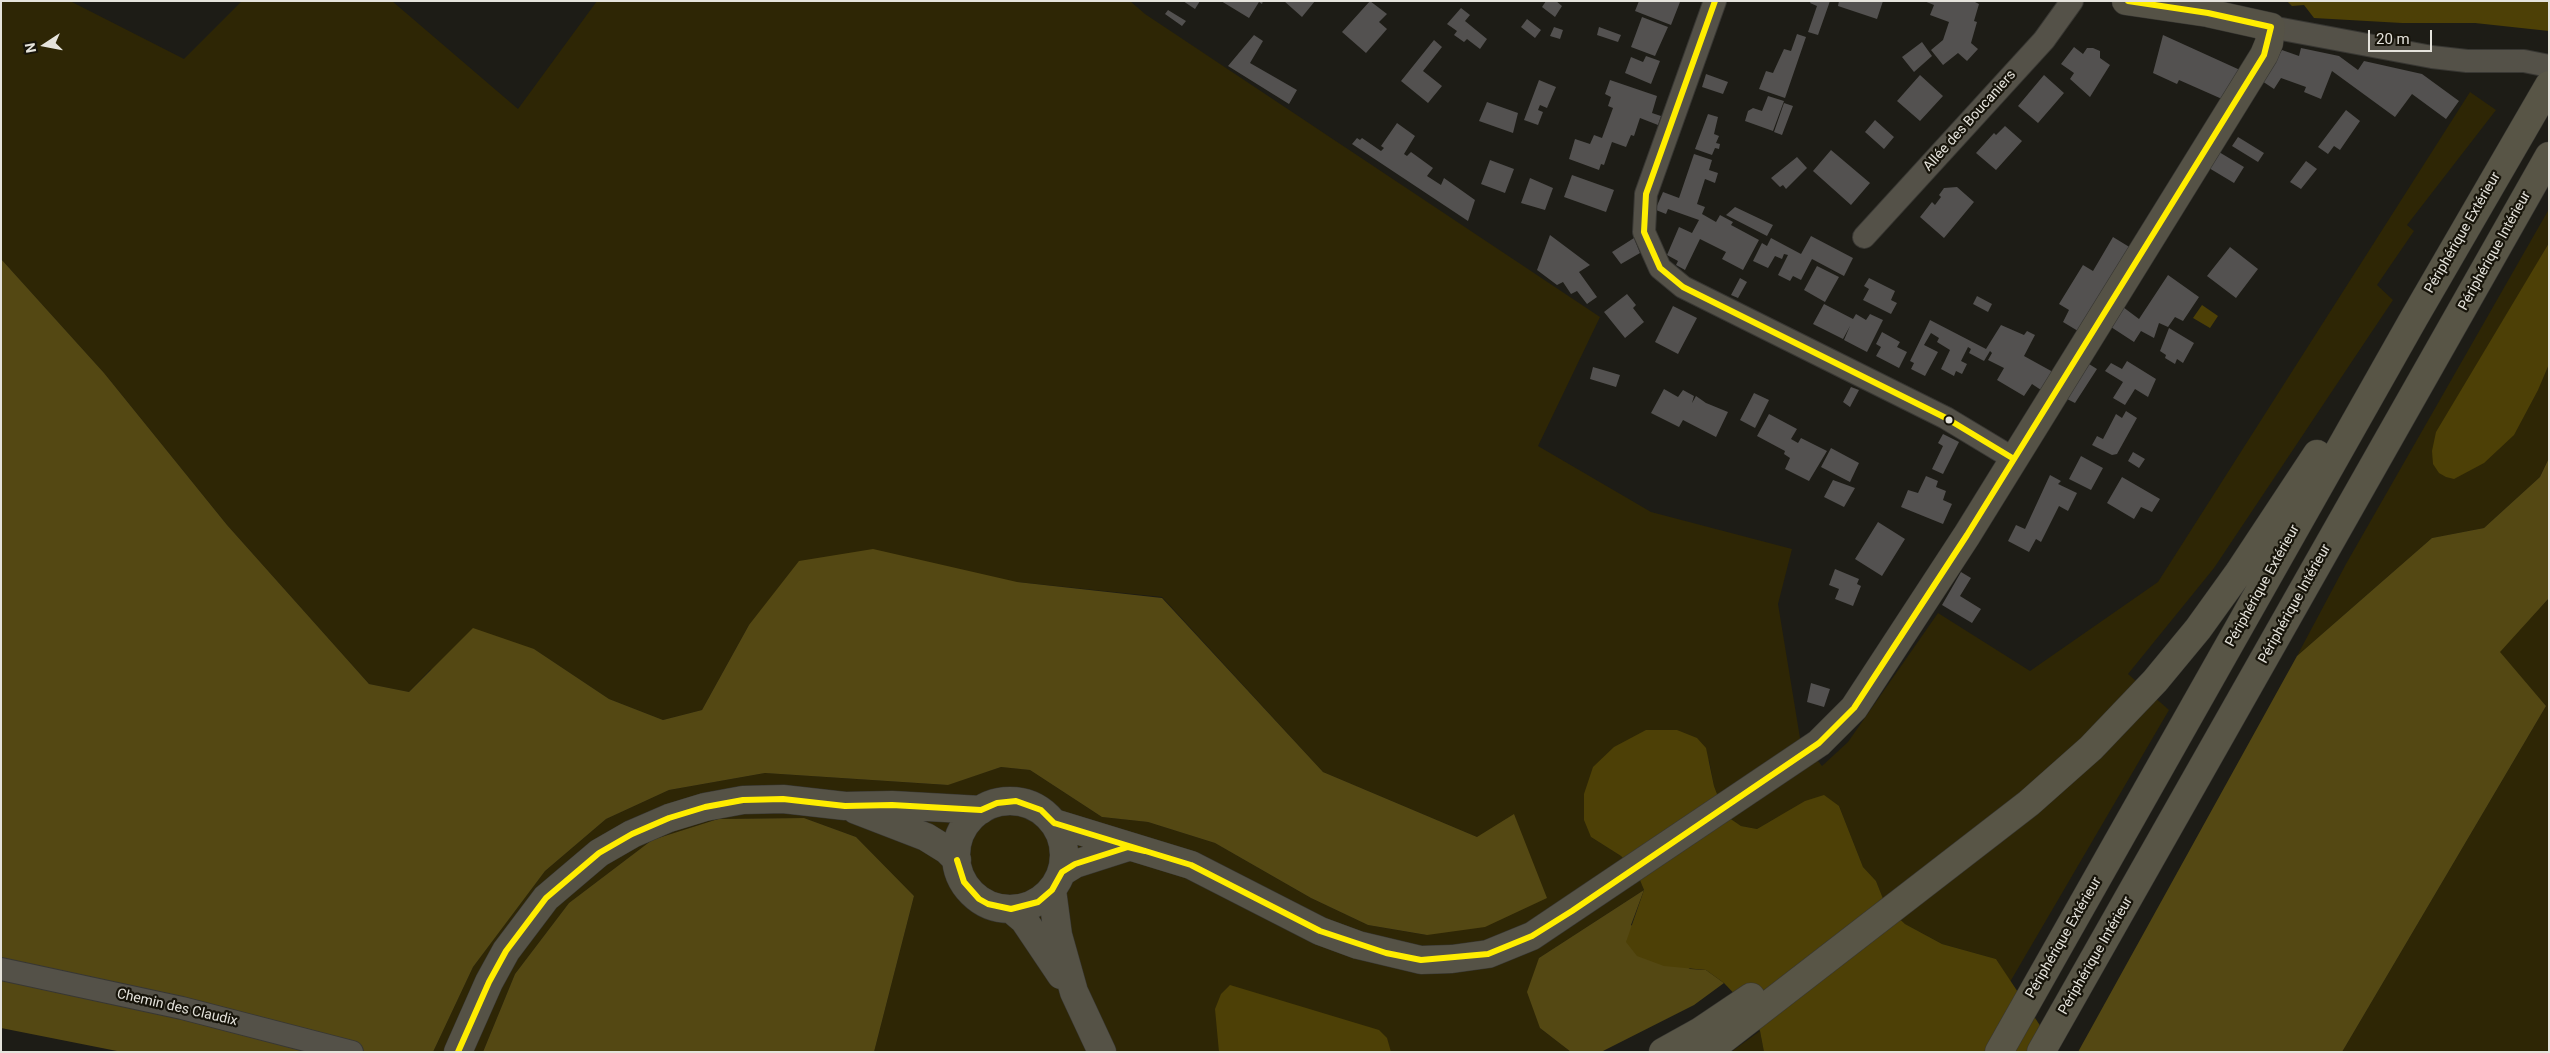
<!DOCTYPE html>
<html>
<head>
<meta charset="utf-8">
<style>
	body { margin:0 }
	#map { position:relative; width:2550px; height:1053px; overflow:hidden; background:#1d1c16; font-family:Roboto,sans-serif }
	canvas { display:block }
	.frame { position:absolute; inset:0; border:2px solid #e5e3dc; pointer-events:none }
	.north { position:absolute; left:20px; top:20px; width:50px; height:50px; -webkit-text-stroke:4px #17140a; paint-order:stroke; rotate:259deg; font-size:14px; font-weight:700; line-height:20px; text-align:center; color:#e5e3dc }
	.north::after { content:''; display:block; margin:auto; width:18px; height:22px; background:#e5e3dc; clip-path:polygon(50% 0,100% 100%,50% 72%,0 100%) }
	.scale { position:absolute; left:2368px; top:30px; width:64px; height:22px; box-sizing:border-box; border:2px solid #e5e3dc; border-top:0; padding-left:6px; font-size:15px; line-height:18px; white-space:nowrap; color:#e5e3dc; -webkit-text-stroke:4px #17140a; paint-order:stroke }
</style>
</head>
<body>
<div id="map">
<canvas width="2550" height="1053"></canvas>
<div class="frame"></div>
<div class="north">N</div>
<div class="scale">20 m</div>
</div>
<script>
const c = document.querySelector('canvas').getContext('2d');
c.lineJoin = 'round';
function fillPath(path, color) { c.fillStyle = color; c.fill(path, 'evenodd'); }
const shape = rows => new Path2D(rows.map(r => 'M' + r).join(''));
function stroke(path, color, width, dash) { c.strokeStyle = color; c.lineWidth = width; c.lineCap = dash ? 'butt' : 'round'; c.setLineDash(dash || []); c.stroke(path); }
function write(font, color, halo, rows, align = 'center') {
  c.font = font + ' Roboto,sans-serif'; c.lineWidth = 4.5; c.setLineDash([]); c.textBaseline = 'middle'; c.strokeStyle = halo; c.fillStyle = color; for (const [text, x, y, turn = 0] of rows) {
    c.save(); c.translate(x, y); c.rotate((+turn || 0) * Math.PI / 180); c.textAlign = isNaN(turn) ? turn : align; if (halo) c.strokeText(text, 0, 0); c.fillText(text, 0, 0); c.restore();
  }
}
fillPath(shape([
	[1,1,70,1,184,59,242,1,392,1,518,109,597,1,1130,1,1145,14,1600,317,1538,446,1651,512,1792,549,1778,604,1800,738,1822,766,1848,742,1938,613,2030,671,2158,582,2470,92,2496,110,2407,225,2414,231,2377,285,2393,300,2214,568,2128,674,2169,710,2010,982,1996,959,1942,944,1905,924,1886,906,1876,881,1863,867,1839,806,1776,818,1757,829,1741,826,1725,815,1714,786,1709,760,1591,837,1621,856,1637,873,1644,890,1539,958,1540,1028,1571,1052,874,1052,914,896,856,837,804,818,718,819,652,840,569,903,515,974,483,1052,433,1052,473,967,545,871,606,819,669,790,765,773,947,785,1001,767,1030,770,1102,817,1148,822,1215,843,1311,898,1368,925,1426,935,1477,837,1323,772,1162,597,1017,582,749,625,702,710,663,720,609,699,534,649,430,670,409,692,369,684,227,525,104,373,1,259],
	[2549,209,2549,458,2540,477,2484,528,2432,538,2297,656,2346,564],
	[2549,598,2549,1052,2342,1052,2546,706,2499,652],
	[1760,1031,1764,1052,1731,1052]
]), '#2e2605');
fillPath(shape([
	[1,259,104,373,227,525,369,684,409,692,473,628,534,649,609,699,663,720,702,710,749,625,799,561,873,549,1017,582,1162,598,1323,772,1477,837,1514,814,1547,898,1485,927,1427,935,1368,925,1311,898,1215,843,1148,822,1102,817,1030,770,1001,767,948,785,765,773,669,790,606,819,545,871,473,967,433,1052,122,1052,1,1028],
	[2549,458,2549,598,2500,652,2546,706,2342,1052,2078,1052,2297,656,2432,538,2484,528,2540,477],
	[804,818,856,837,914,896,874,1052,483,1052,515,974,569,903,652,840,718,819],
	[1644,890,1631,925,1690,969,1706,970,1724,983,1694,1005,1601,1052,1571,1052,1540,1028,1527,992,1539,958]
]), '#544813');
fillPath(shape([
	[2287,1,2549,1,2549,31,2475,23,2402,23,2314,18,2304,5,2292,6],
	[2549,243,2549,364,2538,390,2514,435,2484,463,2454,479,2446,477,2439,473,2433,464,2432,451,2436,432],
	[2202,305,2218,316,2210,328,2193,318],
	[1646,730,1677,730,1697,738,1706,748,1714,786,1725,815,1741,826,1757,829,1805,801,1824,795,1839,806,1863,867,1876,881,1886,906,1905,924,1942,944,1996,959,2043,1030,2051,1052,1764,1052,1760,1031,1745,1005,1724,983,1706,970,1664,966,1637,956,1626,942,1644,890,1637,873,1621,856,1591,837,1584,820,1584,794,1593,767,1614,747],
	[1230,985,1379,1030,1387,1038,1391,1052,1219,1052,1215,1009,1221,994]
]), '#4d4006');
fillPath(shape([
	[1183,1,1200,1,1195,9],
	[1221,1,1263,1,1262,4,1259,2,1249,18],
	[1284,1,1315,1,1302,17],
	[1370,1,1387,14,1379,22,1387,29,1366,53,1342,32],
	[1546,1,1556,1,1562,6,1555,17,1542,7],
	[1639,1,1679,1,1680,2,1671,25,1635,11],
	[1811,1,1830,1,1818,35,1808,32,1817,6,1810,3],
	[1839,1,1883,1,1877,19,1838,6],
	[1924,1,1973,1,1979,4,1974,21,1977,22,1971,43,1978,49,1967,61,1958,53,1943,65,1931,50,1943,40,1949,22,1930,15,1934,5],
	[1461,8,1470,15,1465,21,1487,39,1480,49,1467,39,1464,42,1454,35,1457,31,1447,24],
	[1168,10,1186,21,1182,26,1165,14],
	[1642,17,1668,27,1655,56,1631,47],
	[1527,19,1541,30,1535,38,1521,27],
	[1554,27,1563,30,1560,39,1550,36],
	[1599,27,1621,35,1618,42,1597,35],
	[1797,34,1806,37,1785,98,1759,89,1766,71,1773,73,1784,49,1791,51],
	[1254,35,1263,41,1250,63,1297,90,1289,104,1228,66],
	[2163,35,2240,70,2222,99,2179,80,2177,84,2153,73],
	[1434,40,1442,47,1423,71,1442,86,1428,103,1401,81],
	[1922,42,1932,56,1914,72,1902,57],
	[2074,47,2083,54,2087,48,2093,48,2100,51,2100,58,2110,65,2090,97,2070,79,2074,73,2061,64],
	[2301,48,2339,56,2358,70,2364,61,2422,74,2459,101,2446,119,2412,94,2395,117,2332,71,2321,99,2304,92,2306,87,2281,78,2274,89,2262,81,2282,50,2299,56],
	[1646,56,1660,61,1651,84,1625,73,1631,57,1643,62],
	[1706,74,1728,82,1723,94,1702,87],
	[1920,75,1943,96,1920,121,1897,101],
	[2044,75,2064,93,2038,123,2018,106],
	[1539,80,1556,87,1547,108,1540,105,1538,110,1543,112,1538,125,1524,120],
	[1610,80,1657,96,1652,113,1661,116,1658,125,1640,118,1634,136,1631,135,1626,147,1612,142,1604,165,1601,164,1599,170,1569,159,1575,139,1590,144,1594,135,1602,138,1613,108,1608,106,1611,97,1605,94],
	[1768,96,1784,101,1773,131,1745,121,1748,111,1753,108,1762,111],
	[1487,102,1518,113,1513,133,1479,121],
	[1784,103,1793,106,1782,135,1774,132],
	[2346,110,2360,121,2340,150,2334,146,2328,154,2318,147],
	[1708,114,1718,117,1714,134,1719,136,1716,143,1720,144,1719,149,1715,148,1712,155,1695,149],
	[1875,120,1894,137,1884,149,1865,132],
	[1397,123,1415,136,1404,154,1407,156,1411,152,1433,168,1427,176,1441,185,1444,178,1475,200,1468,221,1352,144,1357,138,1360,140,1362,138,1381,151,1384,148,1381,146],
	[2005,126,2022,141,1996,170,1976,153,1994,133,1996,135],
	[2238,137,2264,153,2258,162,2232,146],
	[1831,150,1870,183,1851,205,1813,171],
	[2219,152,2244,167,2234,183,2209,168],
	[1694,154,1712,160,1709,170,1718,173,1715,183,1705,179,1697,204,1705,207,1702,214,1716,222,1720,215,1733,222,1731,225,1759,240,1743,270,1722,259,1726,252,1700,239,1685,270,1676,265,1678,261,1667,255,1679,227,1692,233,1699,220,1668,209,1666,214,1656,210,1656,208,1663,192,1679,198],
	[1797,157,1807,168,1786,189,1783,185,1780,187,1771,178],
	[1490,160,1514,169,1505,193,1481,184],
	[2306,161,2317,169,2301,189,2290,182],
	[1572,175,1614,190,1606,212,1564,197],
	[1530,178,1553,188,1545,210,1521,203],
	[1957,187,1974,202,1944,238,1920,217,1932,202,1935,205,1941,197,1939,195,1944,188],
	[1735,207,1773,225,1767,236,1726,215],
	[1550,235,1590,265,1579,272,1597,297,1587,304,1577,291,1571,294,1563,282,1557,285,1537,270],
	[1811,236,1853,258,1844,276,1812,259,1801,280,1793,276,1790,281,1778,275,1788,255,1784,254,1782,259,1775,256,1768,268,1753,261,1762,243,1767,246,1771,238,1801,254],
	[2113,237,2131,248,2078,331,2063,322,2069,310,2059,304,2083,265,2093,271],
	[1634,238,1640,253,1621,264,1612,252],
	[2230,247,2258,269,2236,298,2207,276],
	[1817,266,1839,277,1825,302,1804,290],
	[2168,275,2199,297,2183,321,2175,317,2168,327,2159,323,2154,338,2141,331,2134,342,2111,327,2123,307,2139,319],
	[1740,278,1747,282,1738,298,1731,295],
	[1869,278,1895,291,1891,300,1897,303,1891,314,1863,300,1869,289,1864,286],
	[1627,294,1636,305,1633,308,1644,322,1625,338,1604,312],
	[1977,296,1992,304,1988,312,1973,304],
	[1824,304,1853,319,1856,314,1866,320,1870,314,1883,320,1867,352,1844,340,1850,326,1843,339,1813,324],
	[1673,306,1697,318,1678,354,1655,342],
	[1930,320,1986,349,2001,325,2024,335,2027,331,2035,335,2024,356,2053,372,2041,390,2032,384,2024,396,1997,380,2004,368,1988,360,1992,353,1990,351,1984,361,1969,353,1971,349,1968,347,1961,361,1967,364,1962,374,1956,371,1954,376,1941,369,1950,350,1937,342,1939,338,1931,333,1924,345,1938,352,1925,376,1911,369,1914,363,1910,361],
	[2169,328,2194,343,2183,363,2177,359,2175,364,2165,358,2166,355,2160,351],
	[1882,332,1900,342,1897,347,1907,352,1899,368,1876,356,1881,347,1876,344],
	[2127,361,2156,379,2148,397,2135,389,2125,405,2113,398,2123,382,2105,371,2111,363,2122,369],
	[2089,364,2097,369,2075,403,2067,399],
	[1593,367,1620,375,1616,387,1590,379],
	[1851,387,1859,390,1850,407,1843,402],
	[1664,389,1678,397,1683,390,1694,396,1692,403,1696,396,1706,403,1728,412,1716,437,1683,420,1679,427,1651,413],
	[1754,393,1769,400,1755,428,1740,420],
	[2126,411,2137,418,2117,454,2112,455,2092,445,2097,436,2103,439,2116,414,2122,418],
	[1769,414,1797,429,1791,439,1798,443,1801,438,1827,451,1809,481,1785,469,1790,458,1784,454,1785,451,1757,436],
	[1943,434,1959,442,1943,474,1932,469,1943,446,1938,443],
	[1831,448,1859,463,1850,482,1821,467],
	[2133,452,2145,459,2139,468,2128,461],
	[2081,456,2103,468,2091,490,2069,479],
	[2050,475,2061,481,2058,484,2077,493,2068,511,2059,506,2041,542,2036,539,2029,552,2008,541,2016,525,2025,529],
	[1926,476,1938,481,1936,487,1946,491,1943,500,1952,504,1943,524,1901,507,1908,490,1918,493],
	[2122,477,2160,499,2152,512,2141,507,2134,519,2107,503],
	[1833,480,1855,488,1844,507,1824,497],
	[1878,522,1905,539,1882,576,1855,559],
	[1835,569,1859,579,1857,584,1861,586,1853,606,1835,599,1839,589,1829,585],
	[1961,572,1971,578,1960,596,1981,609,1972,623,1942,605],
	[1811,683,1830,689,1824,707,1807,702]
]), '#535150');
const street = shape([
	[1715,1,1646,194,1644,232,1660,268,1683,287,1946,418,2014,459],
	[2271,27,2432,57,2467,61,2524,61,2549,66],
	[1864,237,2044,40,2072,1],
	[1,969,182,1008,352,1052]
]);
const secondary = shape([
	'956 855a54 54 0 1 1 108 0a54 54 0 1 1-108 0Z',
	[856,810,926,837,947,850,957,860],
	[1054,823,1191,865,1320,931,1358,945,1421,960,1452,959,1488,954,1532,936,1819,743,1854,708,1967,535,2264,55,2269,43,2271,27,2208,13,2126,1],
	[1062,872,1075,864,1128,847],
	[1052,890,1058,935,1074,992,1102,1052],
	[1011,909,1024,920,1061,975],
	[458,1052,489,982,506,951,546,898,599,853,632,834,669,818,705,807,743,800,783,799,845,806,892,805,981,810]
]);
const highway = shape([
	[1663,1052,1699,1032,1751,997],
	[1707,1052,2029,803,2091,748,2155,681,2198,629,2239,572,2317,454],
	[1999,1052,2414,318,2549,85],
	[2041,1052,2549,156]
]);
stroke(street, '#383733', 24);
stroke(secondary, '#383733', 29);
stroke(highway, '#383733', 29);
stroke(street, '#545148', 22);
stroke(secondary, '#555246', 28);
stroke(highway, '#585546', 28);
stroke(shape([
	[1715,1,1646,194,1644,232,1660,268,1683,287,1946,418,2014,459],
	[2128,1,2208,13,2271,27],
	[1054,823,1191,865,1320,931,1386,953,1421,960,1488,954,1532,936,1572,911,1819,743,1854,708,1967,535,2264,55,2271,27],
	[957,860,964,882,979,899,988,904,1011,909,1038,902,1052,890,1062,872,1075,864,1128,847,1145,851],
	[458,1052,489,982,506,951,546,898,599,853,632,834,669,818,705,807,743,800,783,799,845,806,892,805,981,810,997,803,1016,801,1041,810,1054,823]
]), '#ffed00', 6);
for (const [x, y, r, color] of [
	[1949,420,4.5,"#e5e3dc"]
]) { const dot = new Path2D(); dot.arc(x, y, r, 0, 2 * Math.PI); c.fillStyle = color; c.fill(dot); stroke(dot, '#17140a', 2); }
write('14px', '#e5e3dc', '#17140a', [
	["Allée des Boucaniers",1970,121,-48],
	["Périphérique Extérieur",2463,233,-60],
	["Périphérique Intérieur",2495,251,-61],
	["Périphérique Extérieur",2263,586,-61],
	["Périphérique Intérieur",2295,604,-61],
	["Périphérique Extérieur",2064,938,-60],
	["Périphérique Intérieur",2096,956,-60],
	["Chemin des Claudix",177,1008,13]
]);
</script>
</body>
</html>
